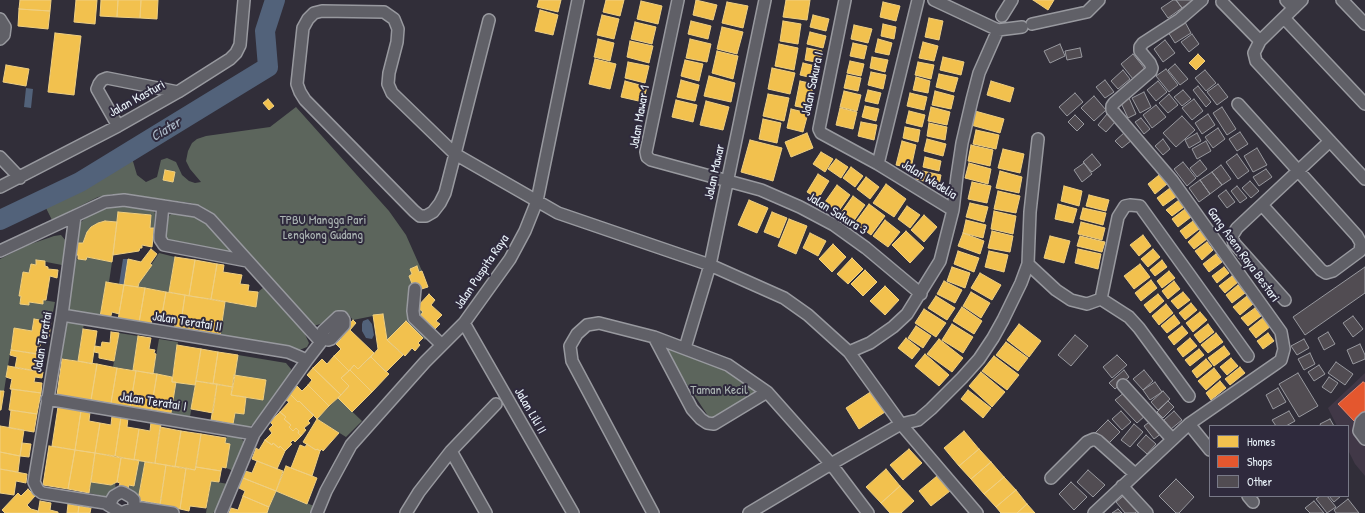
<!DOCTYPE html>
<html>
<head>
<meta charset="utf-8">
<style>
	body { margin:0 }
	#map { position:relative; width:1365px; height:513px; overflow:hidden; background:#312e39; font-family:"Patrick Hand",sans-serif }
	canvas { display:block }
	.legend { position:absolute; left:1209px; top:425px; width:140px; height:72px; box-sizing:border-box; background:#2f2a3d; border:1px solid #797a88; margin:0; padding:5px 7px; list-style:none; font-size:12px; color:#e8f1f8 }
	.legend li { display:flex; align-items:center; gap:8px; height:20px }
	.legend b { width:20px; border:1px solid #797a88 }
</style>
</head>
<body>
<div id="map">
<canvas width="1365" height="513"></canvas>
<ul class="legend">
<li><b style="height:11px;background:#f2c14e"></b>Homes</li>
<li><b style="height:11px;background:#e4572e"></b>Shops</li>
<li><b style="height:11px;background:#514c52"></b>Other</li>
</ul>
</div>
<script>
const c = document.querySelector('canvas').getContext('2d');
c.lineJoin = 'round';
function fillPath(path, color) { c.fillStyle = color; c.fill(path, 'evenodd'); }
const shape = rows => new Path2D(rows.map(r => 'M' + r).join(''));
function stroke(path, color, width, dash) { c.strokeStyle = color; c.lineWidth = width; c.lineCap = dash ? 'butt' : 'round'; c.setLineDash(dash || []); c.stroke(path); }
function write(font, color, halo, rows, align = 'center') {
  c.font = font + ' "Patrick Hand",sans-serif'; c.lineWidth = 4; c.setLineDash([]); c.textBaseline = 'middle'; c.strokeStyle = halo; c.fillStyle = color; for (const [text, x, y, turn = 0] of rows) {
    c.save(); c.translate(x, y); c.rotate((+turn || 0) * Math.PI / 180); c.textAlign = isNaN(turn) ? turn : align; if (halo) c.strokeText(text, 0, 0); c.fillText(text, 0, 0); c.restore();
  }
}
fillPath(shape([
	[1365,373,1365,476,1355,464,1348,450,1348,426,1337,426,1328,408]
]), '#413847');
fillPath(shape([
	[296,107,389,211,406,235,422,271,419,272,416,267,411,269,412,274,409,276,420,304,418,307,423,312,433,331,425,340,406,321,387,340,383,314,353,320,349,315,345,312,337,311,323,323,317,325,312,325,216,218,210,212,201,206,191,203,139,196,113,194,98,197,52,220,46,208,132,158,137,175,146,182,157,177,161,160,167,158,176,162,182,175,189,181,195,183,201,182,190,169,186,161,188,151,192,143,197,139,206,136,270,127],
	[113,204,120,204,154,210,155,214,154,228,150,228,151,215,119,212,117,222,105,221,98,223,91,227,87,232,83,243,76,243,78,226,82,221,87,217],
	[173,213,199,217,205,220,232,251,227,253,167,241,164,237,167,217],
	[61,235,66,241,62,265,36,260,36,265,31,264,29,273,23,272,19,296,21,296,20,303,28,305,29,302,42,304,43,300,55,302,51,322,34,319,32,331,14,328,4,391,0,391,0,259,28,245,54,236],
	[159,253,175,257,169,292,138,287,139,283],
	[87,257,112,262,109,282,106,282,100,317,69,311,68,309,74,259,86,260],
	[264,287,303,330,309,343,307,347,297,351,220,336,225,302,256,307,258,292],
	[72,322,84,323,78,361,59,358,65,324],
	[119,333,138,336,133,370,113,367],
	[159,339,178,342,172,377,153,374],
	[661,345,697,356,730,372,759,392,712,422],
	[238,355,286,363,291,369,290,375,256,422,249,427,233,424,235,413,244,414,246,397,263,400,266,381,234,375],
	[176,382,195,385,190,417,171,413],
	[338,398,362,421,346,437,317,419],
	[227,435,241,438,244,442,244,446,234,471,226,468,225,443],
	[139,460,145,462,138,500,128,490],
	[211,481,228,484,216,511,213,513,206,513],
	[91,482,111,485,115,483,116,489,108,497,89,493],
	[276,491,314,506,310,513,267,513]
]), '#5c655c');
fillPath(shape([
	[26,88,33,89,31,108,24,107],
	[123,259,128,259,124,285,119,284],
	[368,319,372,324,374,335,372,339,366,338,362,331,362,324,363,321]
]), '#52627a');
const homes = shape([
	[20,0,51,0,50,11,19,9,20,0],
	[76,0,97,0,95,24,74,22,76,0],
	[101,0,118,0,117,17,100,16,101,0],
	[118,0,141,0,140,18,117,17,118,0],
	[141,0,158,0,157,19,140,18,141,0],
	[539,0,561,0,558,12,537,7,539,0],
	[606,0,624,0,620,16,603,12,606,0],
	[696,0,717,5,713,20,693,15,696,0],
	[786,0,810,0,807,20,783,17,786,0],
	[1033,0,1054,0,1048,10,1033,0],
	[641,1,662,6,658,24,637,19,641,1],
	[727,2,748,6,743,28,722,23,727,2],
	[883,2,900,6,896,21,880,17,883,2],
	[19,9,50,11,48,29,18,26,19,9],
	[540,10,558,15,553,35,535,31,540,10],
	[602,15,619,19,614,39,597,35,602,15],
	[813,15,829,19,826,31,810,27,813,15],
	[929,18,943,21,939,40,925,37,929,18],
	[691,21,711,26,708,39,688,34,691,21],
	[783,21,801,24,798,44,780,41,783,21],
	[635,22,656,27,652,44,631,39,635,22],
	[883,24,896,27,894,39,881,36,883,24],
	[854,25,872,29,868,43,851,39,854,25],
	[722,27,743,32,737,54,717,49,722,27],
	[810,32,826,36,823,48,807,44,810,32],
	[55,33,81,36,74,95,48,92,55,33],
	[598,39,614,43,610,61,594,57,598,39],
	[690,39,711,44,707,62,686,58,690,39],
	[878,39,892,43,889,55,875,52,878,39],
	[630,41,653,46,649,63,627,57,630,41],
	[923,42,938,46,934,61,919,58,923,42],
	[853,43,867,46,864,59,850,56,853,43],
	[779,44,798,48,794,70,775,66,779,44],
	[807,48,822,51,820,63,805,60,807,48],
	[717,51,738,56,733,79,712,73,717,51],
	[1198,54,1205,61,1196,70,1189,63,1198,54],
	[872,57,888,60,885,72,870,68,872,57],
	[943,57,964,62,961,75,940,70,943,57],
	[595,59,616,64,610,89,589,84,595,59],
	[685,60,703,64,699,81,681,76,685,60],
	[850,61,864,64,861,76,847,73,850,61],
	[628,62,649,66,645,83,625,78,628,62],
	[918,62,934,65,931,79,915,75,918,62],
	[803,63,820,67,817,79,800,75,803,63],
	[6,65,29,69,26,86,3,82,6,65],
	[772,68,795,73,790,94,768,89,772,68],
	[871,72,886,75,883,89,868,85,871,72],
	[939,74,958,78,954,92,936,87,939,74],
	[847,75,861,78,858,91,844,88,847,75],
	[709,76,735,83,731,102,704,96,709,76],
	[916,77,930,81,928,93,913,90,916,77],
	[681,80,699,85,695,101,677,97,681,80],
	[625,81,647,87,643,102,621,97,625,81],
	[800,81,814,84,809,109,795,106,800,81],
	[991,81,1014,88,1010,102,987,95,991,81],
	[868,90,881,93,878,104,865,101,868,90],
	[844,91,861,95,857,111,840,107,844,91],
	[935,91,954,96,951,109,932,105,935,91],
	[910,93,927,97,924,110,907,106,910,93],
	[768,94,789,98,784,121,763,116,768,94],
	[268,99,274,106,269,110,263,103,268,99],
	[676,100,697,105,693,122,672,117,676,100],
	[706,101,729,107,723,130,700,125,706,101],
	[865,106,879,109,876,121,862,117,865,106],
	[931,107,950,112,947,125,928,121,931,107],
	[840,108,857,112,853,129,836,125,840,108],
	[791,109,808,113,803,132,787,128,791,109],
	[909,111,925,115,922,127,906,123,909,111],
	[975,111,1004,119,1000,133,971,125,975,111],
	[763,119,781,123,777,143,759,139,763,119],
	[861,122,877,125,874,140,858,136,861,122],
	[929,123,947,127,945,140,927,136,929,123],
	[905,127,920,130,918,142,903,138,905,127],
	[976,130,999,135,996,149,973,144,976,130],
	[807,133,813,148,791,157,785,142,807,133],
	[927,139,946,144,943,156,924,151,927,139],
	[750,140,782,148,773,181,741,172,750,140],
	[902,141,916,145,911,168,896,165,902,141],
	[971,145,993,150,990,166,968,161,971,145],
	[1003,149,1024,154,1020,173,998,168,1003,149],
	[821,152,833,159,825,172,813,164,821,152],
	[925,157,941,161,939,171,923,167,925,157],
	[836,159,848,167,841,178,828,169,836,159],
	[969,163,991,169,988,184,965,178,969,163],
	[851,167,863,176,855,187,843,178,851,167],
	[165,170,175,172,173,182,163,180,165,170],
	[918,170,941,175,939,185,916,179,918,170],
	[1000,171,1022,177,1019,193,996,188,1000,171],
	[818,174,829,181,818,199,807,192,818,174],
	[1159,175,1167,184,1155,194,1148,184,1159,175],
	[866,177,879,187,870,199,857,189,866,177],
	[972,182,991,186,987,203,968,199,972,182],
	[886,184,906,199,894,217,873,203,886,184],
	[837,185,850,195,838,212,825,202,837,185],
	[1064,186,1082,191,1079,206,1061,201,1064,186],
	[1170,188,1177,196,1163,206,1157,198,1170,188],
	[998,191,1020,196,1016,213,994,209,998,191],
	[1089,195,1109,200,1106,211,1086,206,1089,195],
	[853,196,865,205,853,222,841,213,853,196],
	[749,200,768,208,757,233,738,225,749,200],
	[1179,200,1184,207,1172,216,1166,210,1179,200],
	[970,203,988,207,984,222,966,217,970,203],
	[869,204,885,216,871,235,855,223,869,204],
	[1058,204,1077,209,1073,223,1055,219,1058,204],
	[907,206,920,215,910,228,898,219,907,206],
	[1083,208,1106,213,1103,225,1080,219,1083,208],
	[1185,209,1191,217,1178,227,1172,219,1185,209],
	[994,211,1016,216,1013,234,991,229,994,211],
	[118,212,151,215,150,228,154,228,152,247,142,245,142,248,140,248,139,251,113,255,118,212],
	[772,212,787,218,779,238,764,232,772,212],
	[924,215,937,227,924,242,911,230,924,215],
	[789,219,807,226,796,254,778,246,789,219],
	[885,220,900,232,888,247,873,236,885,220],
	[966,220,986,225,983,238,963,233,966,220],
	[105,221,117,222,112,262,87,257,86,260,78,259,78,255,74,255,76,243,83,243,87,232,91,227,98,223,105,221],
	[1193,221,1199,229,1186,239,1180,231,1193,221],
	[1081,222,1105,228,1102,240,1078,234,1081,222],
	[906,231,924,248,910,263,892,245,906,231],
	[992,231,1013,236,1010,252,988,248,992,231],
	[1200,231,1207,239,1194,249,1188,242,1200,231],
	[810,233,826,241,818,256,803,248,810,233],
	[963,233,984,241,980,254,958,246,963,233],
	[1143,235,1151,246,1139,256,1130,245,1143,235],
	[1050,236,1070,241,1064,263,1044,258,1050,236],
	[1080,236,1105,242,1102,252,1077,246,1080,236],
	[1207,242,1213,250,1202,260,1195,251,1207,242],
	[833,244,846,257,832,272,819,259,833,244],
	[151,249,157,254,150,264,152,265,139,283,138,287,124,285,128,259,141,262,151,249],
	[1078,249,1101,254,1098,269,1075,263,1078,249],
	[1153,249,1160,257,1148,267,1141,259,1153,249],
	[958,251,979,258,974,272,954,264,958,251],
	[989,251,1008,255,1004,272,985,267,989,251],
	[1216,254,1222,262,1209,272,1203,264,1216,254],
	[175,257,195,260,189,296,169,292,175,257],
	[852,258,863,269,848,284,837,274,852,258],
	[36,260,45,261,45,266,48,267,48,269,58,270,57,278,50,276,46,300,43,300,43,304,29,302,29,305,20,304,21,296,19,296,23,272,29,273,31,264,36,265,36,260],
	[195,260,217,264,211,299,189,296,195,260],
	[1162,260,1167,267,1155,276,1150,270,1162,260],
	[217,264,224,265,223,272,242,275,240,284,249,285,248,291,258,292,256,307,211,299,217,264],
	[1140,264,1150,277,1134,289,1124,276,1140,264],
	[417,266,419,272,422,271,428,287,415,291,409,276,412,274,410,269,417,266],
	[952,267,970,273,965,288,947,281,952,267],
	[1224,267,1229,273,1217,283,1212,276,1224,267],
	[865,270,877,282,863,296,851,284,865,270],
	[1169,271,1175,278,1162,288,1157,281,1169,271],
	[980,273,1001,285,992,300,971,288,980,273],
	[1232,276,1238,282,1225,293,1219,286,1232,276],
	[1151,280,1157,288,1141,301,1135,293,1151,280],
	[944,281,962,290,955,303,937,294,944,281],
	[1174,281,1180,289,1168,299,1162,291,1174,281],
	[106,282,124,285,119,314,112,312,110,319,100,317,106,282],
	[124,285,145,288,139,323,118,320,124,285],
	[1238,285,1245,293,1232,303,1226,295,1238,285],
	[885,286,899,300,885,315,870,301,885,286],
	[145,288,166,292,161,320,152,318,151,325,139,323,145,288],
	[166,292,185,295,180,329,174,328,175,322,161,320,166,292],
	[971,292,990,303,981,318,963,306,971,292],
	[1183,292,1190,300,1178,309,1171,301,1183,292],
	[429,294,435,300,431,305,442,315,436,321,440,324,433,331,419,317,423,312,417,307,429,294],
	[1158,294,1164,301,1150,313,1144,305,1158,294],
	[185,295,225,302,220,336,180,329,185,295],
	[936,296,955,308,947,320,928,308,936,296],
	[1247,296,1253,304,1240,315,1233,307,1247,296],
	[1191,303,1197,310,1185,320,1179,313,1191,303],
	[1166,304,1173,313,1159,325,1152,316,1166,304],
	[962,307,982,321,974,334,953,321,962,307],
	[1255,308,1261,316,1248,326,1241,318,1255,308],
	[924,309,946,323,936,337,915,323,924,309],
	[1200,312,1207,320,1193,332,1186,323,1200,312],
	[383,314,387,340,403,355,386,372,371,357,378,349,373,315,383,314],
	[1174,315,1180,323,1167,333,1161,326,1174,315],
	[1264,317,1271,326,1256,338,1249,329,1264,317],
	[34,319,51,322,49,337,45,336,44,344,41,343,40,346,37,346,36,354,11,350,14,328,32,331,34,319],
	[353,320,356,323,350,330,374,353,358,369,354,365,349,371,334,356,341,349,336,344,341,339,338,337,353,320],
	[406,321,423,338,418,343,420,345,415,351,412,348,405,356,387,340,406,321],
	[952,324,973,337,963,353,942,340,952,324],
	[1019,324,1041,341,1029,357,1007,340,1019,324],
	[1208,324,1214,332,1200,343,1194,335,1208,324],
	[916,326,931,336,923,348,908,338,916,326],
	[1182,326,1188,333,1174,345,1168,337,1182,326],
	[83,329,97,331,92,364,78,361,83,329],
	[111,332,119,333,114,361,99,358,99,353,94,352,95,346,101,347,102,342,110,343,111,332],
	[1216,333,1223,342,1208,353,1201,345,1216,333],
	[1268,333,1274,341,1263,349,1257,341,1268,333],
	[138,336,151,338,149,349,155,350,154,353,156,354,153,374,133,370,138,336],
	[906,338,920,349,912,359,898,348,906,338],
	[1190,338,1197,346,1183,357,1177,349,1190,338],
	[939,339,963,358,952,372,927,354,939,339],
	[1006,342,1028,358,1018,371,996,355,1006,342],
	[177,345,201,349,195,385,172,382,177,345],
	[1224,346,1230,354,1214,366,1208,358,1224,346],
	[201,349,218,352,213,384,196,381,201,349],
	[1199,349,1204,355,1190,366,1185,360,1199,349],
	[11,350,39,354,36,371,15,368,17,357,10,355,11,350],
	[218,352,238,355,233,387,213,384,218,352],
	[925,354,949,375,939,386,915,366,925,354],
	[334,356,349,371,341,378,349,386,341,395,313,368,322,359,327,364,334,356],
	[994,356,1019,375,1007,390,982,371,994,356],
	[371,357,389,374,372,392,350,370,354,365,358,369,371,357],
	[1231,358,1238,366,1227,375,1220,367,1231,358],
	[62,359,97,364,91,400,57,395,62,359],
	[1206,359,1212,366,1197,378,1192,371,1206,359],
	[97,364,117,368,111,403,91,400,97,364],
	[8,366,43,372,42,378,35,377,34,382,42,383,41,393,10,389,12,379,6,377,8,366],
	[1240,367,1245,373,1230,385,1225,379,1240,367],
	[117,368,136,371,130,407,111,403,117,368],
	[313,368,341,395,329,406,308,385,312,380,307,375,313,368],
	[1214,368,1221,377,1206,390,1198,381,1214,368],
	[350,370,372,392,352,412,338,398,349,386,341,378,350,370],
	[136,371,157,374,151,410,130,407,136,371],
	[981,372,1005,392,992,407,969,386,981,372],
	[157,374,172,377,172,382,176,382,171,413,151,410,157,374],
	[234,375,266,380,263,400,231,395,234,375],
	[196,381,217,384,213,413,191,409,196,381],
	[1220,381,1226,388,1211,400,1206,393,1220,381],
	[217,384,233,387,231,395,246,397,244,414,235,413,233,424,211,420,217,384],
	[308,385,329,406,317,419,299,401,298,402,290,394,297,386,302,391,308,385],
	[12,389,41,393,37,414,9,410,12,389],
	[968,390,991,408,983,418,961,399,968,390],
	[0,391,4,391,1,410,0,410,0,391],
	[872,391,885,412,859,429,846,408,872,391],
	[290,394,298,402,299,401,314,415,308,421,310,423,304,428,306,430,301,436,298,433,299,431,296,428,293,431,289,427,291,425,284,419,286,417,280,412,289,402,286,400,290,394],
	[58,407,81,411,75,450,52,446,58,407],
	[11,410,37,414,34,432,9,428,11,410],
	[81,411,90,412,89,421,100,423,95,453,75,450,81,411],
	[280,412,286,417,284,419,291,425,289,427,293,431,296,428,299,431,298,433,301,436,295,442,293,440,290,443,292,444,285,451,280,446,279,448,273,443,272,445,265,440,272,433,269,429,273,425,270,422,280,412],
	[112,416,121,417,115,456,95,453,100,423,111,425,112,416],
	[121,417,128,418,127,427,139,429,134,460,115,456,121,417],
	[317,419,339,433,323,451,322,449,320,451,317,449,316,450,303,442,317,419],
	[151,422,161,424,155,463,134,460,139,429,150,431,151,422],
	[0,426,24,430,20,456,0,452,0,426],
	[160,427,181,431,175,467,155,463,160,427],
	[181,431,201,434,195,470,175,467,181,431],
	[964,431,979,449,959,466,944,448,964,431],
	[201,434,226,438,225,443,230,444,226,468,222,467,221,471,196,467,201,434],
	[265,440,272,445,273,443,279,448,280,446,285,451,277,469,252,459,256,448,259,450,265,440],
	[22,443,31,444,29,457,20,456,22,443],
	[307,444,316,450,317,449,320,451,312,476,291,468,300,445,305,447,307,444],
	[49,446,75,450,68,489,43,485,49,446],
	[909,449,922,463,903,480,890,465,909,449],
	[979,449,991,462,971,479,959,466,979,449],
	[75,450,95,453,89,493,68,489,75,450],
	[0,452,20,456,18,472,0,469,0,452],
	[95,453,121,458,117,482,111,485,91,482,95,453],
	[121,458,139,460,134,486,129,485,128,489,119,487,120,483,117,482,121,458],
	[257,461,283,471,276,491,243,478,245,471,252,473,257,461],
	[145,462,166,465,160,504,138,500,145,462],
	[991,462,1004,477,984,494,971,479,991,462],
	[166,465,186,468,180,509,160,506,166,465],
	[286,466,317,478,307,504,276,491,286,466],
	[196,467,221,471,219,482,211,481,206,508,190,506,189,511,180,509,186,468,195,470,196,467],
	[0,469,27,474,26,483,16,481,14,495,0,493,0,469],
	[886,469,900,486,881,503,866,487,886,469],
	[937,476,950,491,931,506,919,491,937,476],
	[1004,477,1016,490,996,507,984,494,1004,477],
	[243,478,276,491,269,507,243,496,245,491,239,488,243,478],
	[900,486,914,501,901,513,890,513,881,503,900,486],
	[28,489,35,496,27,505,31,509,38,511,38,513,5,513,2,510,18,493,21,496,28,489],
	[1016,490,1027,504,1017,513,1001,513,996,507,1016,490],
	[243,496,269,507,267,513,229,513,231,508,238,510,243,496],
	[40,501,51,503,50,510,58,512,58,513,38,513,40,501],
	[68,504,79,506,78,513,67,513,68,504],
	[1027,504,1035,513,1017,513,1027,504],
	[79,506,91,508,90,513,78,513,79,506]
]);
fillPath(homes, '#f2c14e');
stroke(homes, '#efcf81', 1);
const shops = shape([
	[1363,382,1365,383,1365,411,1354,421,1338,404,1363,382]
]);
fillPath(shops, '#e4572e');
stroke(shops, '#e5856b', 1);
stroke(shape([
	[0,220,80,182,268,67,265,31,275,0]
]), '#52627a', 20);
const building = shape([
	[1173,0,1176,0,1182,8,1168,18,1161,8,1173,0],
	[1176,0,1194,0,1182,8,1176,0],
	[1185,22,1191,33,1175,43,1168,32,1185,22],
	[1192,34,1199,44,1189,52,1181,42,1192,34],
	[1165,40,1175,53,1163,62,1154,49,1165,40],
	[1060,44,1065,56,1050,63,1044,51,1060,44],
	[1080,48,1082,57,1067,60,1065,51,1080,48],
	[1133,54,1145,69,1133,79,1121,64,1133,54],
	[1175,64,1188,79,1180,85,1168,70,1175,64],
	[1166,69,1178,85,1169,92,1156,76,1166,69],
	[1123,70,1130,79,1118,89,1111,81,1123,70],
	[1205,70,1216,83,1206,91,1195,78,1205,70],
	[1105,80,1114,92,1105,98,1096,87,1105,80],
	[1158,81,1167,92,1156,101,1147,90,1158,81],
	[1218,84,1228,97,1217,105,1207,92,1218,84],
	[1198,86,1211,102,1206,107,1193,90,1198,86],
	[1183,90,1191,99,1182,106,1174,97,1183,90],
	[1144,92,1151,107,1140,113,1132,98,1144,92],
	[1075,93,1083,102,1067,116,1059,107,1075,93],
	[1169,94,1178,105,1168,113,1159,103,1169,94],
	[1094,96,1106,110,1094,121,1081,108,1094,96],
	[1129,98,1136,114,1128,118,1121,103,1129,98],
	[1194,99,1203,111,1192,120,1182,108,1194,99],
	[1156,105,1166,117,1152,128,1143,115,1156,105],
	[1222,107,1236,129,1227,135,1213,113,1222,107],
	[1107,114,1116,121,1106,132,1098,125,1107,114],
	[1208,114,1215,125,1202,134,1195,123,1208,114],
	[1075,115,1084,124,1077,131,1068,122,1075,115],
	[1182,116,1195,130,1176,147,1163,133,1182,116],
	[1141,118,1150,129,1144,134,1135,122,1141,118],
	[1218,128,1225,139,1213,148,1205,137,1218,128],
	[1125,132,1132,140,1122,148,1115,141,1125,132],
	[1240,132,1248,144,1237,151,1229,139,1240,132],
	[1197,133,1201,141,1189,148,1185,140,1197,133],
	[1163,139,1170,149,1163,155,1155,146,1163,139],
	[1206,141,1211,151,1197,159,1192,149,1206,141],
	[1257,148,1267,165,1253,172,1244,156,1257,148],
	[1092,154,1101,165,1092,172,1083,162,1092,154],
	[1237,154,1249,171,1238,179,1226,162,1237,154],
	[1200,160,1207,169,1197,177,1190,168,1200,160],
	[1183,162,1196,178,1187,186,1174,169,1183,162],
	[1084,163,1092,174,1082,182,1074,170,1084,163],
	[1221,165,1231,179,1222,185,1212,172,1221,165],
	[1266,169,1272,177,1259,186,1253,177,1266,169],
	[1212,172,1222,185,1210,194,1200,180,1212,172],
	[1200,180,1210,194,1199,202,1189,188,1200,180],
	[1250,181,1259,191,1251,198,1242,188,1250,181],
	[1237,186,1247,198,1240,203,1231,191,1237,186],
	[1226,190,1235,202,1227,208,1218,196,1226,190],
	[1365,267,1365,293,1305,335,1293,317,1365,267],
	[1353,316,1363,329,1353,337,1343,323,1353,316],
	[1328,332,1335,344,1324,350,1318,338,1328,332],
	[1075,335,1088,346,1071,366,1058,355,1075,335],
	[1304,339,1309,348,1297,355,1291,346,1304,339],
	[1360,344,1365,355,1365,359,1353,364,1347,350,1360,344],
	[1310,353,1315,364,1304,370,1298,359,1310,353],
	[1117,355,1127,365,1112,378,1103,367,1117,355],
	[1336,362,1353,374,1345,385,1328,373,1336,362],
	[1319,365,1325,374,1314,381,1308,372,1319,365],
	[1124,370,1129,377,1115,389,1109,383,1124,370],
	[1144,370,1153,381,1143,390,1133,379,1144,370],
	[1298,373,1318,406,1299,417,1279,384,1298,373],
	[1329,377,1338,383,1331,393,1322,387,1329,377],
	[1155,382,1162,392,1150,400,1143,390,1155,382],
	[1278,388,1286,402,1273,409,1266,395,1278,388],
	[1163,391,1170,399,1158,410,1151,402,1163,391],
	[1125,392,1146,415,1137,423,1115,400,1125,392],
	[1168,401,1174,407,1163,418,1157,412,1168,401],
	[1121,411,1131,422,1122,430,1112,419,1121,411],
	[1174,411,1182,420,1171,429,1164,420,1174,411],
	[1289,411,1295,421,1286,426,1276,426,1272,420,1289,411],
	[1330,419,1334,426,1321,426,1320,424,1330,419],
	[1108,420,1120,432,1107,445,1095,433,1108,420],
	[1152,420,1162,433,1154,439,1144,426,1152,420],
	[1134,424,1143,432,1130,447,1121,440,1134,424],
	[1146,435,1156,444,1147,454,1137,445,1146,435],
	[1088,470,1105,485,1093,497,1077,482,1088,470],
	[1176,479,1194,497,1179,513,1176,513,1159,496,1176,479],
	[1071,482,1087,497,1074,510,1059,494,1071,482],
	[1126,494,1139,510,1135,513,1125,513,1116,502,1126,494],
	[1320,496,1327,496,1336,507,1327,513,1316,499,1320,496],
	[1329,496,1341,496,1334,502,1329,496],
	[1348,499,1359,513,1336,513,1334,510,1348,499],
	[1314,501,1324,513,1310,513,1305,508,1314,501],
	[1118,509,1122,513,1112,513,1118,509]
]);
fillPath(building, '#514c52');
stroke(building, '#98999f', 1);
const minor = shape([
	[678,0,646,152,647,157,651,160,761,190,800,207,834,225,866,248,921,294],
	[845,0,819,129,821,133,878,164],
	[934,0,998,30,1022,27],
	[1286,0,1294,8],
	[1302,0,1260,41,1254,53,1256,61,1365,179],
	[1342,0,1365,24],
	[1222,2,1260,41],
	[1002,16,1012,0],
	[1284,18,1365,104],
	[0,19,5,27,4,35,0,39],
	[489,20,455,154,445,193,440,203,433,212,426,216,420,216,414,211,305,100,300,92,297,84,303,28,308,19,314,13,322,11,384,12,394,19,398,29,397,42,389,73,388,84,392,93,455,154,558,213,710,265,784,298,808,315,849,352,901,424,977,513],
	[1032,24,1087,12,1099,0],
	[1238,104,1357,236,1361,243,1360,251,1333,271,1326,273,1321,270,1262,205],
	[118,126,97,89,99,84,102,80,107,78,178,92],
	[0,157,20,178],
	[0,187,118,126,178,92,230,59,236,53,240,45,244,0],
	[163,206,160,235,160,239,164,245,247,261],
	[953,210,957,176,962,143,972,100,979,73,998,30],
	[75,216,62,315,34,482,38,490,42,493,105,503,121,513,134,508,141,508,173,513],
	[0,251,105,202,124,200,196,211,210,219,321,342],
	[1028,264,1056,290,1071,300,1087,304,1101,299],
	[415,289,413,311,414,318,442,345],
	[1285,300,1234,243,1232,236,1237,228,1330,141],
	[62,315,288,352,307,360],
	[338,317,342,317,344,320,344,325,331,339,328,340,324,338,322,335,323,331,338,317],
	[464,323,573,513],
	[654,337,692,409,701,419,707,423,714,424,767,392],
	[685,348,710,265,765,0],
	[849,352,870,343,893,327,907,314,940,261,953,210,878,164,918,0],
	[1123,385,1172,439],
	[1189,396,1139,328,1129,317,1101,299,1118,217,1125,206,1130,205,1140,206,1248,356],
	[47,399,254,434],
	[1365,418,1361,422,1359,431,1365,439],
	[1189,424,1210,450],
	[451,451,486,513],
	[1051,478,1087,442,1094,439,1098,441,1135,474],
	[1122,486,1147,513],
	[1248,496,1253,502],
	[111,505,111,501,114,496,121,492,124,493,131,497,134,500,134,508],
	[221,513,254,434,307,360,324,338],
	[317,513,326,491,351,445,425,362,464,323,510,259,525,231,537,201,578,0],
	[406,513,419,492,451,451,496,404],
	[653,513,572,361,570,346,577,334,587,325,599,323,654,337,728,365,767,392,831,464,868,513],
	[749,513,831,464,901,424,918,420,931,409,962,378,979,359,993,338,1003,320,1021,283,1028,264,1030,212,1038,139],
	[1094,513,1189,424,1277,363,1281,360,1284,349,1281,332,1172,180,1112,110,1112,106,1114,103,1151,71,1152,68,1150,63,1140,51,1140,47,1143,43,1180,19,1202,0]
]);
stroke(minor, '#98999f', 14);
stroke(minor, '#606067', 11);
write('13px', '#e8f1f8', '#2f2a3d', [
	["Jalan Sakura I",813,84,-78],
	["Jalan Kasturi",137,99,-29],
	["Jalan Mawar 1",640,117,-80],
	["Jalan Mawar",715,172,-78],
	["Jalan Wedelia",929,180,32],
	["Jalan Sakura 3",837,214,32],
	["Gang Asem Raya Bestari",1243,255,54],
	["Jalan Puspita Raya",482,272,-56],
	["Jalan Teratai II",187,322,9],
	["Jalan Teratai",43,342,-80],
	["Jalan Teratai I",153,402,9],
	["Jalan Lili II",530,411,60]
]);
write('13px', '#acb6b4', '#2f2a3d', [
	["TPBU Mangga Pari",323,221],
	["Lengkong Gudang",323,236],
	["Taman Kecil",719,391]
]);
write('italic 14px', '#adbac8', '#2f2a3d', [
	["Ciater",166,130,-31]
]);
</script>
</body>
</html>
